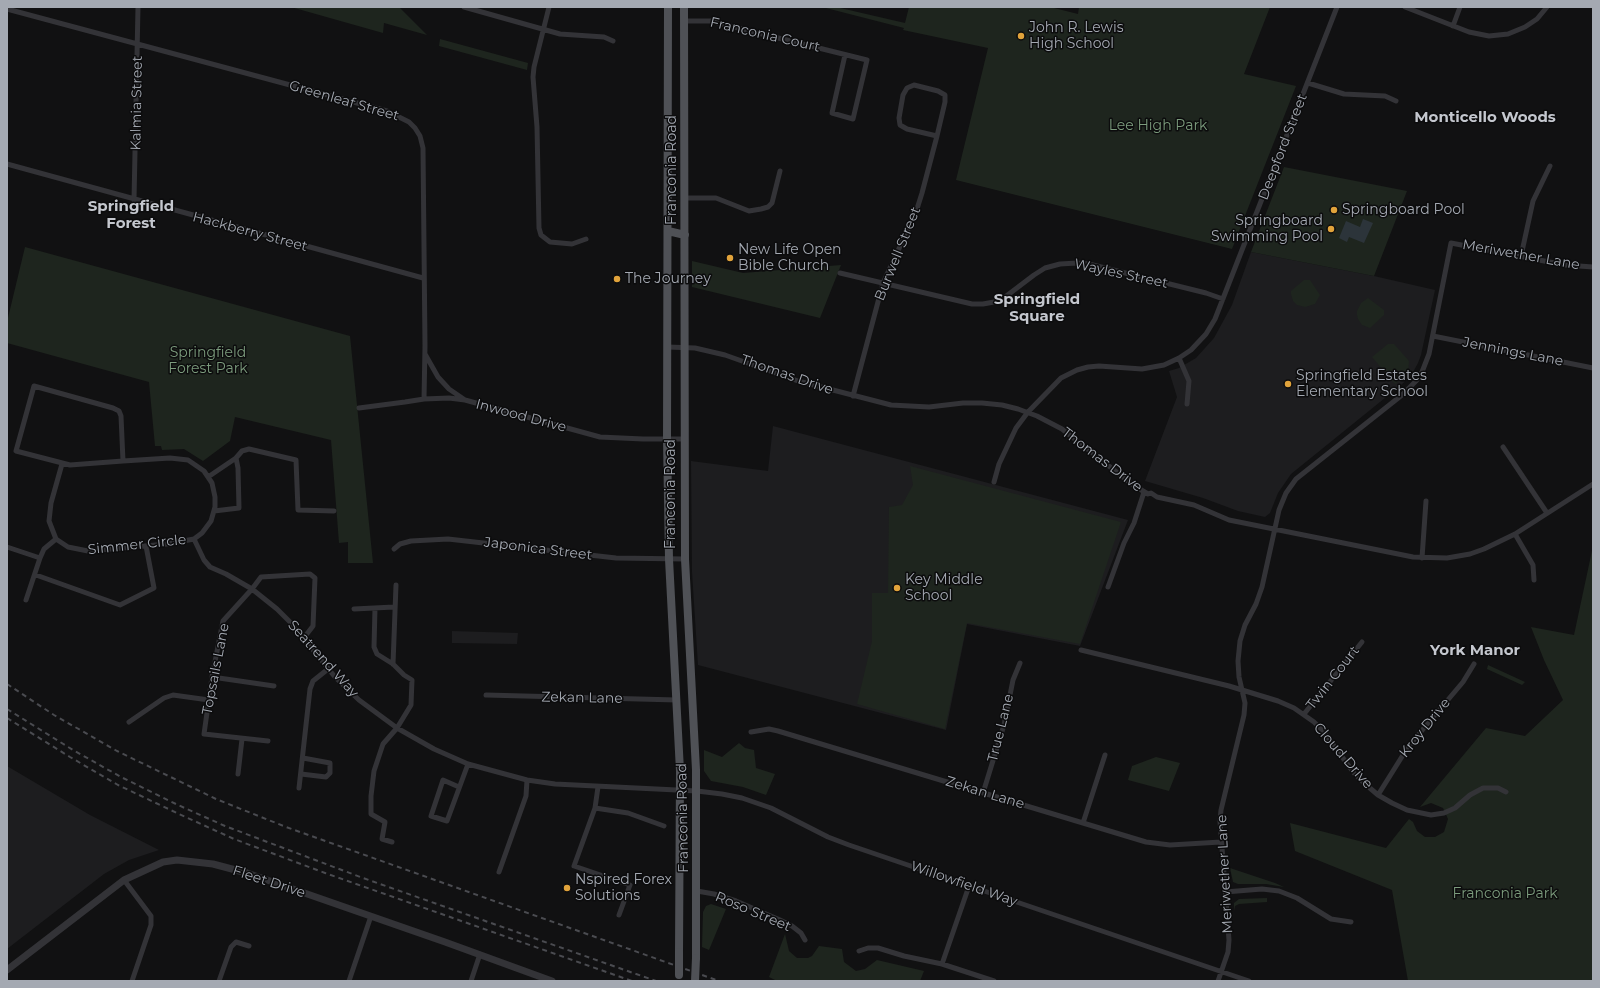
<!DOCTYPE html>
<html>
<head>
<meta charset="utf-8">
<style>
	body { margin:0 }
	#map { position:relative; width:1600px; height:988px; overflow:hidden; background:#111112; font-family:Montserrat,sans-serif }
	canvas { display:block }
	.frame { position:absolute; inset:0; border:8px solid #a4a9b2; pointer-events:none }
</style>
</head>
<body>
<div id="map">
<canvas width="1600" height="988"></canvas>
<div class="frame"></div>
</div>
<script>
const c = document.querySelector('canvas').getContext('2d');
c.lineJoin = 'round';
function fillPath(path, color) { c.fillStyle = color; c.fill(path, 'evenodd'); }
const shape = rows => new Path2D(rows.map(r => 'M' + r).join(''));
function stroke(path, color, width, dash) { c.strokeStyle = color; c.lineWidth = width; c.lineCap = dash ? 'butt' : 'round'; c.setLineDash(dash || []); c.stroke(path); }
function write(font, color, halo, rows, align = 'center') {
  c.font = font + ' Montserrat,sans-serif'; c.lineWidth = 3; c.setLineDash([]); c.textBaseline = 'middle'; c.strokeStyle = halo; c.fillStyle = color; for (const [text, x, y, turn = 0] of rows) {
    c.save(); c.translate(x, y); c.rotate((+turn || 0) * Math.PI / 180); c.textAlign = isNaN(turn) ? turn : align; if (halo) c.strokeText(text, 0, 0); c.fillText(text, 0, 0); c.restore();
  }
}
fillPath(shape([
	[1251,252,1374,276,1435,290,1421,355,1418,363,1411,376,1401,385,1291,474,1278,493,1270,513,1265,517,1238,511,1203,498,1145,481,1177,397,1169,371,1179,368,1196,358,1214,338,1232,305],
	[773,426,1128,520,1080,646,967,624,946,730,698,665,692,572,691,461,768,471],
	[452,631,518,633,517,644,452,643],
	[7,766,90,815,159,850,129,860,104,874,7,949]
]), '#1d1d1f');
fillPath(shape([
	[291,7,399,7,427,35,384,23,383,33],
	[822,7,836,7,905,23,909,7,1050,7,1078,14,1079,7,1270,7,1244,74,1296,86,1232,249,956,180,988,48,903,30,904,28],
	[440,39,528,63,527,70,439,46],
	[1284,167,1407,191,1374,276,1251,252],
	[25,247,350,336,373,563,348,563,348,542,339,543,331,440,235,417,230,441,203,461,184,449,162,450,161,446,155,446,149,382,7,343,7,322],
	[692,261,743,273,841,265,820,318,692,287],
	[1304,280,1310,280,1320,295,1315,304,1305,307,1297,305,1293,301,1291,294,1291,291],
	[1368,298,1384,310,1384,315,1370,328,1362,325,1358,319,1357,315,1357,311,1361,303],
	[1388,344,1394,344,1409,361,1408,373,1395,384,1372,357],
	[910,466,1121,522,1080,644,967,623,945,729,857,704,872,641,872,593,888,593,889,507,902,505,913,485],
	[1593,546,1593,981,1408,981,1392,890,1295,851,1290,823,1386,848,1409,819,1413,822,1417,831,1425,837,1435,837,1444,832,1448,819,1443,808,1431,803,1420,807,1486,728,1525,736,1563,700,1544,660,1531,627,1574,635],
	[1488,665,1525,682,1522,685,1487,669],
	[739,743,745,748,754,750,756,768,775,774,766,795,743,787,711,781,704,771,704,750,722,757],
	[1156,757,1180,763,1169,791,1128,780,1132,766],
	[1230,868,1275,883,1284,887,1266,884,1238,884,1233,882],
	[1267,898,1267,902,1239,904,1235,906,1234,911,1234,903,1239,899],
	[711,904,726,909,709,950,702,947,703,912,706,906],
	[785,934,789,951,797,958,808,958,812,956,819,946,842,949,844,962,856,971,865,969,877,960,924,971,920,981,777,981,769,977]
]), '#1e251e');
fillPath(shape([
	[1363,219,1373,223,1364,243,1349,237,1347,242,1339,238,1346,221,1360,227]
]), '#2c343a');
stroke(shape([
	[464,7,560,34,604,37,613,41],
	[549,7,534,67,533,77,537,127,539,228,541,235,550,242,572,244,586,239],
	[1405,7,1469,32,1489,36,1508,34,1525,27,1537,19,1547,7],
	[7,9,387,111,409,122,415,128,420,136,423,148,425,346,424,399],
	[685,21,710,21,867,60,853,119,832,113,845,55],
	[1453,26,1460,7],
	[1308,83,1344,94,1385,96,1396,101],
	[914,85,938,91,945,95,945,102,937,136,907,129,900,125,899,118,903,95,907,88,914,85],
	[7,164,423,278],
	[685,198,716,198,749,211,761,209,768,207,772,203,780,171],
	[134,200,138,7],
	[1521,256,1533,201,1550,166],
	[840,273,972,304,983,304,994,302,1005,297,1034,275,1045,268,1060,264,1077,263,1089,264,1206,293,1223,299],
	[1433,336,1593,368],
	[668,347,695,348,725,355,798,381,891,405,929,407,963,403,982,403,1002,405,1018,409,1037,416,1062,429,1133,485,1148,494,1151,493,1157,497,1194,505,1229,520,1413,557,1447,558,1470,554,1484,549,1515,534,1593,484],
	[425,354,438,377,449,389,465,400],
	[1179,358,1189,381,1187,404],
	[853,396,883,283,916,212,922,193,937,136],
	[359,408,405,402,424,399,449,398,465,400,600,437,643,439,684,439],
	[1503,447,1547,513],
	[62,464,51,503,49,521,56,539,68,547,88,551,167,544,194,539,202,533,211,521,215,507,215,497,212,483,204,471,188,460,170,458,123,461,70,465,16,451,34,386,113,408,119,411,121,416,123,461],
	[208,477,236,458],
	[994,482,999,464,1016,428,1028,412,1061,378,1077,370,1088,367,1099,366,1142,369,1164,365,1179,358,1191,350,1206,334,1215,319,1337,7],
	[214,511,239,508,238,468,236,458,242,451,249,449,296,460,298,510,334,511],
	[1515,534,1533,565,1534,580],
	[194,539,204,560,210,567,226,574,252,589,277,609,291,623,335,677,359,700,397,728,434,749,468,764,527,780,555,784,697,791,722,794,742,798,771,808,828,837,849,845,1249,981],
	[7,547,40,558],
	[394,549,400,544,411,541,448,539,616,558,685,559],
	[1422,558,1426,501],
	[36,575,120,605,154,588,146,546],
	[1108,587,1124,543,1134,523,1144,492],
	[26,600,40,558,44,549,56,539],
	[375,608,374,647,377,654,393,664,404,675,412,680,411,705,397,728,383,744,374,771,371,796,371,814,385,822,382,839,392,842],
	[354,609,394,607],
	[1081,650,1229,686,1278,701,1294,708,1314,722,1323,731,1354,773,1364,783,1378,795,1392,803,1407,810,1431,815,1444,813,1455,808,1470,795,1483,788,1498,788,1506,792],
	[393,664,396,585],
	[212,677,274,686],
	[486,695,677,700],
	[1304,714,1362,642],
	[129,722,164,698,173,695,209,700],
	[751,732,769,729,778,731,1146,842,1170,845,1221,842],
	[268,741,204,734,212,677,223,621,252,589,261,577,310,574,315,578,313,626,303,639],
	[238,774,242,739],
	[301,774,326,777,330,773,330,763,303,758],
	[459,787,443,780,431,816,447,821,468,764],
	[598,787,595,808,574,866,630,885,619,915],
	[299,788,310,689,313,681,328,669],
	[983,793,1004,725,1013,680,1020,663],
	[1378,795,1408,747,1463,682,1474,664],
	[595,808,628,813,664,826],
	[1083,823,1105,755],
	[499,872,526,796,527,780],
	[124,880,151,916,151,925,132,981],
	[697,891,714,894,736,901,780,920,792,926,801,933,805,940],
	[1225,892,1262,889,1279,891,1297,898,1331,919,1351,922],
	[859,951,868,948,878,948,904,956,942,964,994,981],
	[942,964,969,886],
	[219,981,231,947,236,942,249,946],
	[349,981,371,916],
	[471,981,480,954],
	[1218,981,1228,952,1229,940,1220,821,1221,810,1244,715,1245,703,1239,677,1238,661,1240,641,1245,625,1256,604,1262,587,1279,510,1286,493,1296,479,1402,395,1416,381,1422,372,1429,354,1451,243,1565,265,1593,267]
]), '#333337', 5);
stroke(shape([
	[7,970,124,880,163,862,177,860,213,864,247,873,445,942,552,981]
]), '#333337', 7);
stroke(shape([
	[668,7,667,439,669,559,680,771,679,952],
	[684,7,685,559,696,770,696,958],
	[668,231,685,235]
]), '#4f5156', 8);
stroke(shape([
	[7,684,54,715,117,751,216,799,286,827,719,981],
	[7,709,73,750,121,777,178,805,225,826,363,878,656,981],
	[7,718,70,757,118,785,179,814,234,839,325,873,632,981]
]), '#4a4b50', 2, [5, 4]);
stroke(shape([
	[679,975,679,952],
	[695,981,696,958]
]), '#4f5156', 8);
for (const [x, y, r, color] of [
	[1021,36,4,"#e1a33b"],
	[1334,210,4,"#e1a33b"],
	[1331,229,4,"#e1a33b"],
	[730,258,4,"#e1a33b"],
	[617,279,4,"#e1a33b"],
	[1288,384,4,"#e1a33b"],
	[897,588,4,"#e1a33b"],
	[567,888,4,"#e1a33b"]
]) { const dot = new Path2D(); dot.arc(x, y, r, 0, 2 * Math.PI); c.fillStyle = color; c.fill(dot); stroke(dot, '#0c0c0d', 1.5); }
write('14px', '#a4a9b2', '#0c0c0d', [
	["John R. Lewis",1029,28],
	["High School",1029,44],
	["Springboard Pool",1342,210],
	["Springboard",1323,221,"right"],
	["Swimming Pool",1323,237,"right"],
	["New Life Open",738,250],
	["Bible Church",738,266],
	["The Journey",625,279],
	["Springfield Estates",1296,376],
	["Elementary School",1296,392],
	["Key Middle",905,580],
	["School",905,596],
	["Nspired Forex",575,880],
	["Solutions",575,896]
], 'left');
write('14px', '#a4a9b2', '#0c0c0d', [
	["Franconia Court",765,35,13],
	["Greenleaf Street",344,101,16],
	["Kalmia Street",137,103,-89],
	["Deepford Street",1283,147,-69],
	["Franconia Road",672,170,-90],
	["Hackberry Street",250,232,15],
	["Burwell Street",898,254,-68],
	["Meriwether Lane",1521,255,10],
	["Wayles Street",1121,274,12],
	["Jennings Lane",1513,352,11],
	["Thomas Drive",787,375,19],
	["Inwood Drive",521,416,15],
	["Thomas Drive",1102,460,37],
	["Franconia Road",671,494,-90],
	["Simmer Circle",137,545,-6],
	["Japonica Street",538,549,7],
	["Seatrend Way",323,659,48],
	["Topsails Lane",216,669,-79],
	["Twin Court",1333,678,-52],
	["Zekan Lane",582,698,1],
	["True Lane",1001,728,-76],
	["Kroy Drive",1425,728,-51],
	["Cloud Drive",1343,756,49],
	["Zekan Lane",985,793,17],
	["Franconia Road",683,818,-91],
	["Meriwether Lane",1225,874,-93],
	["Fleet Drive",269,882,18],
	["Willowfield Way",964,884,19],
	["Roso Street",753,912,23]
]);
write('14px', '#7c9c7d', '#0c0c0d', [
	["Lee High Park",1158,126],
	["Springfield",208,353],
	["Forest Park",208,369],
	["Franconia Park",1505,894]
]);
write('bold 15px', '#c4c7ce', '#0c0c0d', [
	["Monticello Woods",1485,118],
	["Springfield",131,207],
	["Forest",131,224],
	["Springfield",1037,300],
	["Square",1037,317],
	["York Manor",1475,651]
]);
</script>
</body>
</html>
